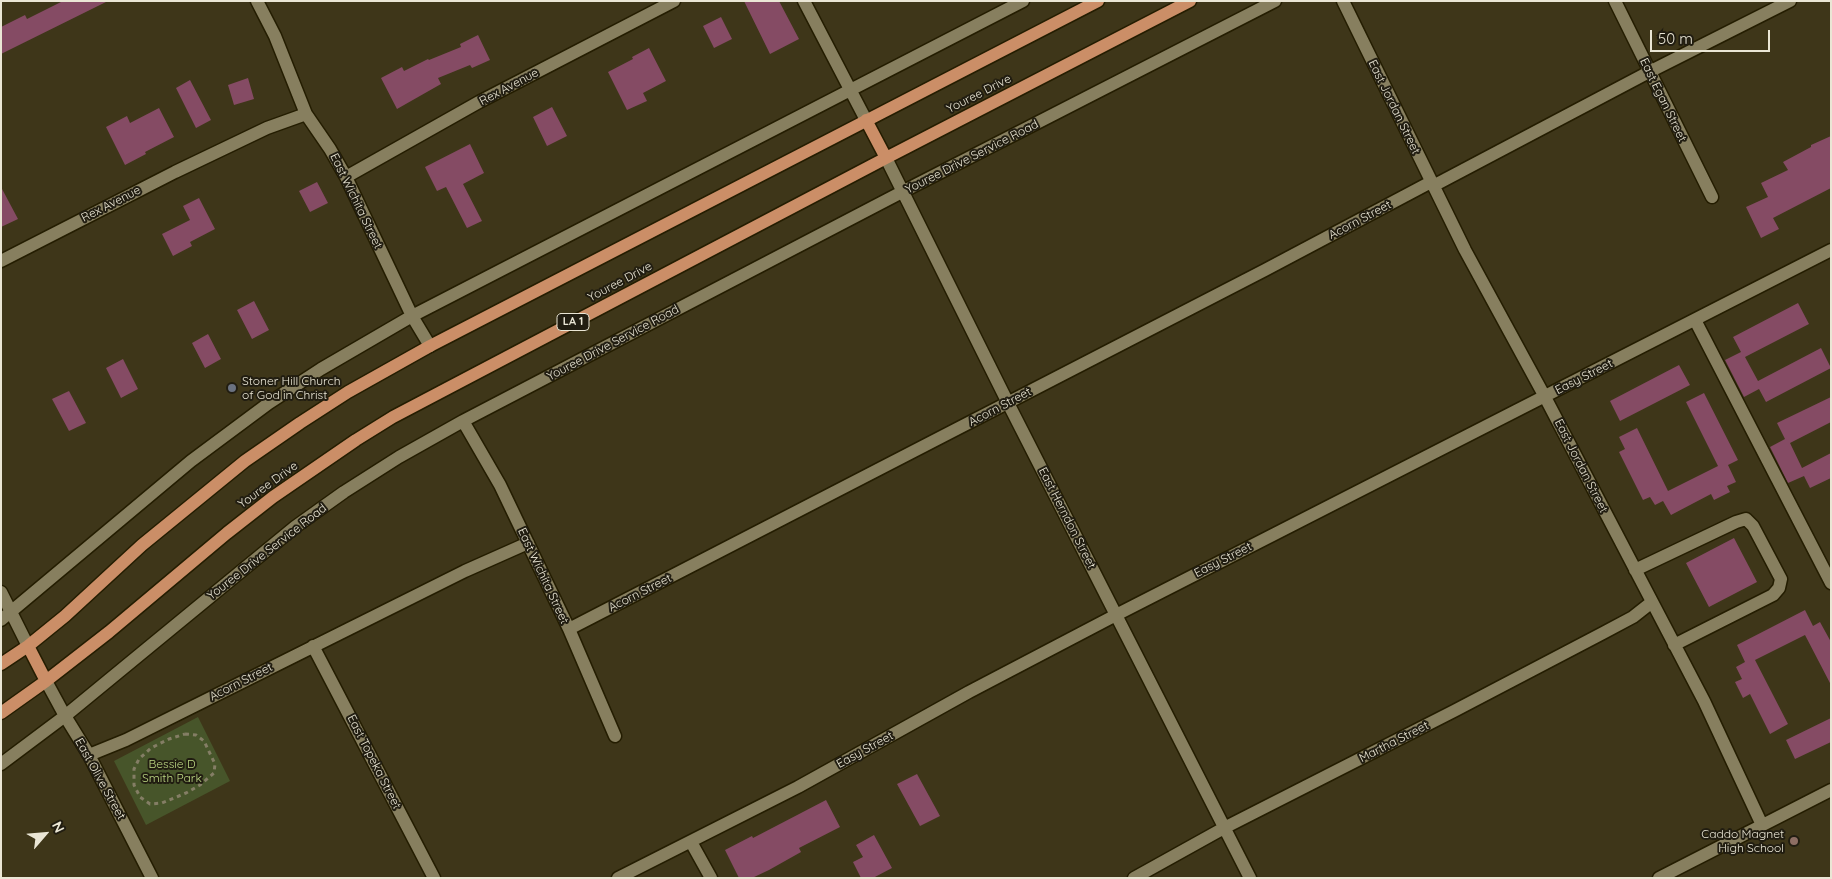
<!DOCTYPE html>
<html>
<head>
<meta charset="utf-8">
<style>
	body { margin:0 }
	#map { position:relative; width:1832px; height:879px; overflow:hidden; background:#3e3619; font-family:Quicksand,sans-serif }
	canvas { display:block }
	.frame { position:absolute; inset:0; border:2px solid #eae6d5; pointer-events:none }
	.north { position:absolute; left:20px; top:809px; width:50px; height:50px; -webkit-text-stroke:4px #211d11; paint-order:stroke; rotate:63deg; font-size:14px; font-weight:700; line-height:20px; text-align:center; color:#eae6d5 }
	.north::after { content:''; display:block; margin:auto; width:18px; height:22px; background:#eae6d5; clip-path:polygon(50% 0,100% 100%,50% 72%,0 100%) }
	.scale { position:absolute; left:1650px; top:30px; width:120px; height:22px; box-sizing:border-box; border:2px solid #eae6d5; border-top:0; padding-left:6px; font-size:15px; line-height:18px; white-space:nowrap; color:#eae6d5; -webkit-text-stroke:4px #211d11; paint-order:stroke }
</style>
</head>
<body>
<div id="map">
<canvas width="1832" height="879"></canvas>
<div class="frame"></div>
<div class="north">N</div>
<div class="scale">50 m</div>
</div>
<script>
const c = document.querySelector('canvas').getContext('2d');
c.lineJoin = 'round';
function fillPath(path, color) { c.fillStyle = color; c.fill(path, 'evenodd'); }
const shape = rows => new Path2D(rows.map(r => 'M' + r).join(''));
function stroke(path, color, width, dash) { c.strokeStyle = color; c.lineWidth = width; c.lineCap = dash ? 'butt' : 'round'; c.setLineDash(dash || []); c.stroke(path); }
function write(font, color, halo, rows, align = 'center') {
  c.font = font + ' Quicksand,sans-serif'; c.lineWidth = 4; c.setLineDash([]); c.textBaseline = 'middle'; c.strokeStyle = halo; c.fillStyle = color; for (const [text, x, y, turn = 0] of rows) {
    c.save(); c.translate(x, y); c.rotate((+turn || 0) * Math.PI / 180); c.textAlign = isNaN(turn) ? turn : align; if (halo) c.strokeText(text, 0, 0); c.fillText(text, 0, 0); c.restore();
  }
}
fillPath(shape([
	[198,717,230,781,146,825,114,761]
]), '#47552a');
fillPath(shape([
	[63,1,108,1,1,54,1,27,25,15,27,19],
	[744,1,779,1,799,39,770,54],
	[721,17,732,39,714,48,703,26],
	[478,35,490,60,472,68,470,65,438,78,441,84,397,109,381,78,402,67,404,71,428,59,429,60,461,47,460,44],
	[649,48,666,81,643,93,647,101,627,110,608,72,633,59,632,57],
	[248,78,254,99,234,105,228,85],
	[190,80,211,120,196,128,176,88],
	[552,107,567,136,547,146,533,117],
	[159,108,174,137,145,152,146,154,125,165,106,127,127,116,130,123],
	[1831,136,1831,188,1773,218,1779,229,1761,238,1746,207,1768,197,1761,183,1788,170,1783,162,1811,147,1811,145],
	[470,144,484,173,463,184,482,221,467,228,446,187,437,191,425,167],
	[317,182,328,203,310,212,299,191],
	[1,187,18,219,1,227],
	[199,198,215,229,190,242,192,246,173,256,162,234,190,220,183,206],
	[254,301,269,330,252,339,237,310],
	[1798,303,1809,324,1745,357,1758,381,1821,348,1831,368,1766,402,1759,389,1744,397,1725,360,1741,352,1733,337],
	[208,334,221,359,205,368,192,343],
	[123,359,138,389,121,398,106,368],
	[1679,365,1690,385,1620,421,1610,401],
	[69,391,86,423,69,431,52,399],
	[1704,393,1738,460,1728,465,1736,482,1727,486,1730,492,1714,500,1711,494,1671,515,1663,501,1655,505,1650,497,1643,500,1619,452,1625,449,1619,437,1637,428,1668,491,1718,466,1686,402],
	[1831,397,1831,422,1790,443,1802,468,1831,453,1831,478,1810,488,1804,476,1788,483,1770,447,1785,439,1777,423],
	[1734,538,1757,582,1709,607,1686,563],
	[1805,610,1813,626,1820,622,1831,642,1831,685,1805,635,1755,660,1788,724,1770,734,1750,694,1743,698,1735,682,1742,679,1736,667,1745,662,1737,645],
	[1831,718,1831,742,1795,759,1786,740],
	[917,774,940,816,920,826,897,784],
	[826,800,840,827,799,848,801,852,769,870,752,878,739,878,725,850,752,836,753,838],
	[874,835,892,868,873,878,861,878,853,862,863,857,856,845]
]), '#854b64');
const minor = shape([
	[257,1,275,36,306,114,330,149,346,177,412,316,430,346],
	[804,1,866,120],
	[1343,1,1465,250,1545,397,1704,701,1762,825],
	[1615,1,1712,197],
	[886,158,1008,403,1250,878],
	[346,177,479,102,674,1],
	[1433,186,1649,72,1790,1],
	[1,261,175,172,267,128,306,114],
	[1695,320,1831,583],
	[463,421,500,485,569,629,615,736],
	[1635,570,1736,522,1746,519,1753,526,1781,579,1779,588,1773,595,1674,645],
	[1,592,28,646],
	[1,620,191,461,269,403,321,369,412,316,1023,1],
	[569,629,1265,270,1431,182],
	[313,646,434,878],
	[46,681,65,716,89,755,152,878],
	[89,755,126,740,465,571,528,543],
	[1,764,65,716,295,527,344,492,399,457,463,421,902,192,1275,1],
	[691,842,711,878],
	[618,878,798,787,969,692,1116,615,1831,250],
	[1134,878,1224,828,1454,711,1603,633,1633,617,1652,602],
	[1659,878,1831,790]
]);
const major = shape([
	[866,120,886,158],
	[28,646,46,681],
	[1,664,28,646,65,616,142,545,245,461,300,423,348,392,430,346,1098,1],
	[1,713,46,681,109,632,227,533,273,497,356,440,393,417,886,158,1190,1]
]);
stroke(minor, '#241d01', 15);
stroke(major, '#241d01', 15);
stroke(shape([
	[185,734,196,735,204,741,215,764,214,773,200,785,186,793,162,803,150,804,140,797,134,785,134,769,139,759,151,748,169,739,185,734]
]), '#847e65', 3, [4, 4]);
stroke(minor, '#877f5f', 12);
stroke(major, '#cb8e67', 12);
for (const [x, y, r, color] of [
	[232,388,5,"#6b7280"],
	[1794,841,5,"#8d6e63"]
]) { const dot = new Path2D(); dot.arc(x, y, r, 0, 2 * Math.PI); c.fillStyle = color; c.fill(dot); stroke(dot, '#211d11', 2); }
for (const [x, y, w] of [
	[573,322,32]
]) { const box = new Path2D(); box.roundRect(x - w / 2, y - 8.5, w, 17, 4); c.fillStyle = '#211d11'; c.fill(box); stroke(box, '#eae6d5', 1); }
write('bold 11px', '#eae6d5', null, [
	["LA 1",573,322]
]);
write('12px', '#eae6d5', '#211d11', [
	["Rex Avenue",509,87,-28],
	["Youree Drive",979,94,-27],
	["East Egan Street",1663,100,64],
	["East Jordan Street",1394,107,64],
	["Youree Drive Service Road",972,157,-27],
	["East Wichita Street",356,201,64],
	["Rex Avenue",111,204,-27],
	["Acorn Street",1360,220,-28],
	["Youree Drive",620,282,-28],
	["Youree Drive Service Road",613,343,-28],
	["Easy Street",1584,377,-27],
	["Acorn Street",1000,407,-28],
	["East Jordan Street",1581,466,63],
	["Youree Drive",268,485,-36],
	["East Herndon Street",1067,518,63],
	["Youree Drive Service Road",267,552,-38],
	["Easy Street",1223,560,-27],
	["East Wichita Street",543,576,65],
	["Acorn Street",640,593,-27],
	["Acorn Street",241,682,-27],
	["Martha Street",1394,742,-27],
	["Easy Street",865,750,-29],
	["East Topeka Street",374,762,63],
	["East Olive Street",100,779,61]
]);
write('12px', '#eae6d5', '#211d11', [
	["Stoner Hill Church",242,381],
	["of God in Christ",242,395],
	["Caddo Magnet",1784,834,"right"],
	["High School",1784,848,"right"]
], 'left');
write('12px', '#beda85', '#211d11', [
	["Bessie D",172,764],
	["Smith Park",172,778]
]);
</script>
</body>
</html>
